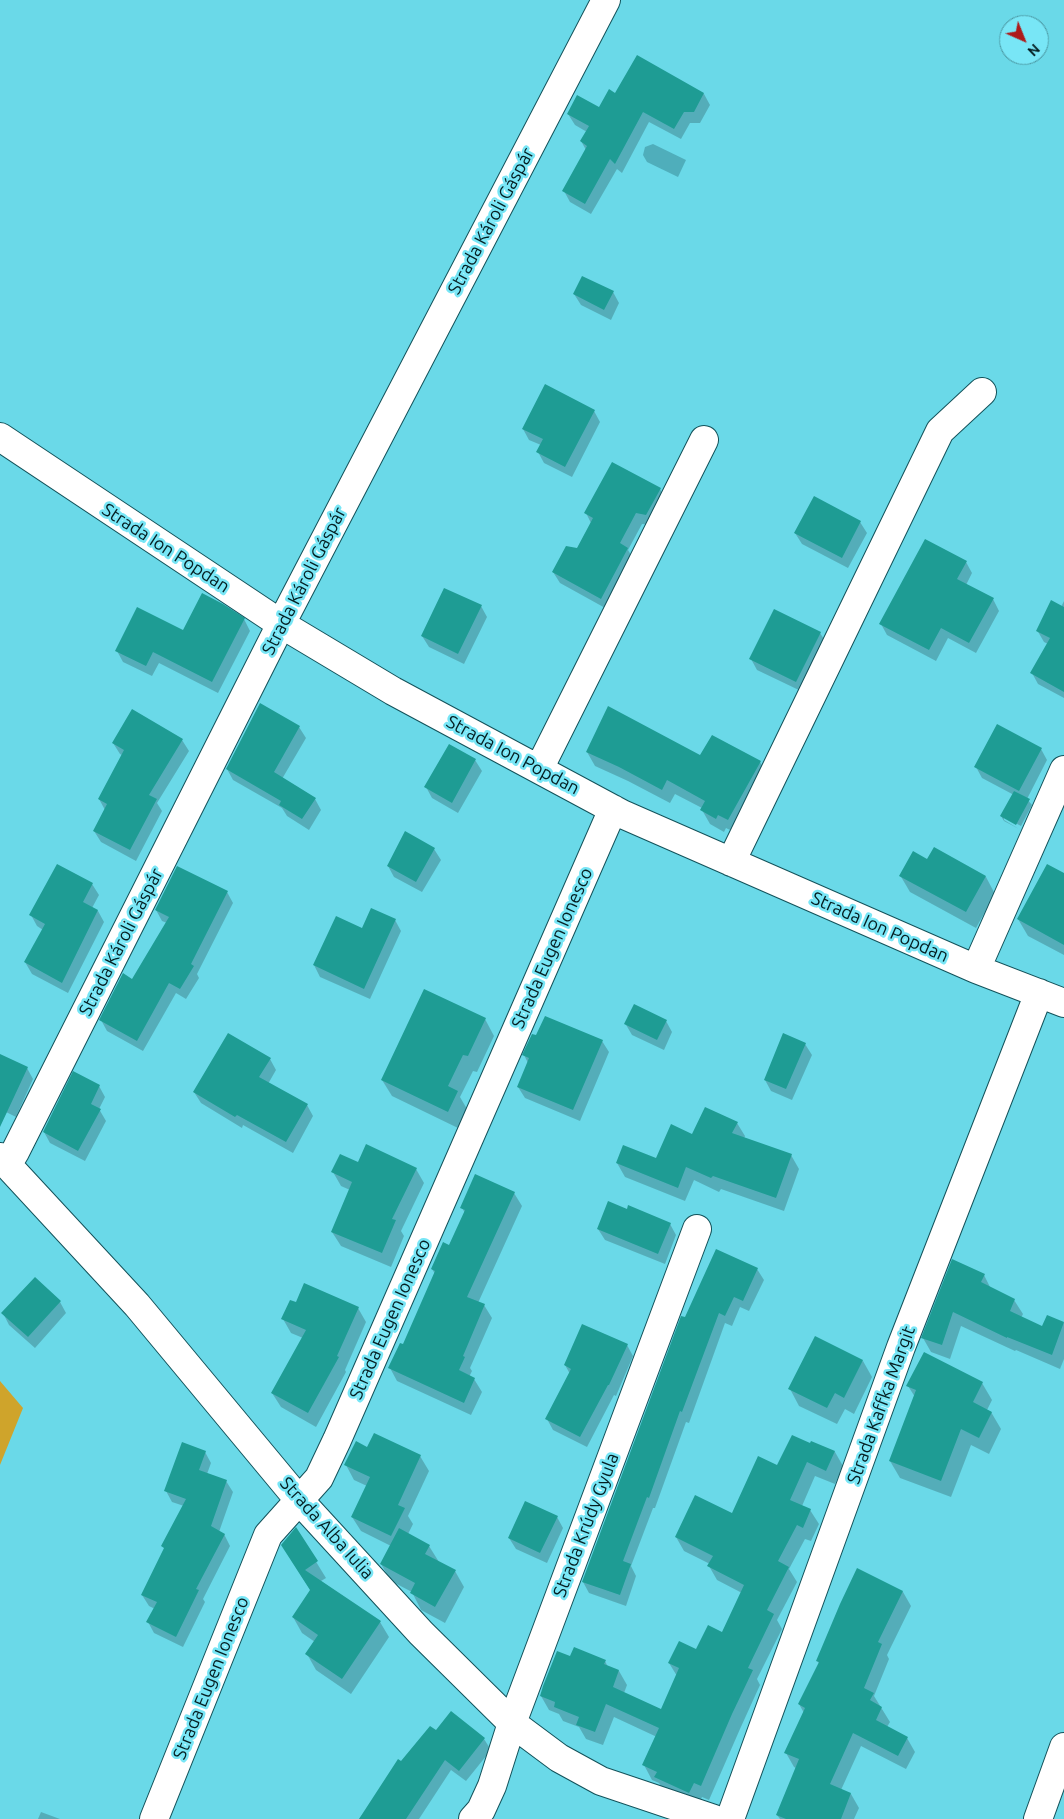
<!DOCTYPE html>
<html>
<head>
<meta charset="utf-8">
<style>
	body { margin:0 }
	#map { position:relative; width:1064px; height:1819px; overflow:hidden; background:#6ad9e8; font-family:Ubuntu,sans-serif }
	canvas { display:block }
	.north { position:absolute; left:999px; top:15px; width:50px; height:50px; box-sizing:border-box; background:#78e6f6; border:1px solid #4a96a1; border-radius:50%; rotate:136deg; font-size:14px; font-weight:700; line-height:20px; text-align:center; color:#051e21 }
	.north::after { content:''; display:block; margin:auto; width:18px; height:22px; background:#ad1b1b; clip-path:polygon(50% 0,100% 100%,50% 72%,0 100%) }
</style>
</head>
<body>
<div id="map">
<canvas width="1064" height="1819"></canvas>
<div class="north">N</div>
</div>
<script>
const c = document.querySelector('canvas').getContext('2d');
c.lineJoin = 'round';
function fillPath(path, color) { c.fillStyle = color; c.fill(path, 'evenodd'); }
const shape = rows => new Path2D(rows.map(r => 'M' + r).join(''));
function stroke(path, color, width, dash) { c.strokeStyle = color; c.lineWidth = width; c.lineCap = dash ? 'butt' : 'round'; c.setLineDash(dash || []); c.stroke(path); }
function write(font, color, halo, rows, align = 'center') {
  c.font = font + ' Ubuntu,sans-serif'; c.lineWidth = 5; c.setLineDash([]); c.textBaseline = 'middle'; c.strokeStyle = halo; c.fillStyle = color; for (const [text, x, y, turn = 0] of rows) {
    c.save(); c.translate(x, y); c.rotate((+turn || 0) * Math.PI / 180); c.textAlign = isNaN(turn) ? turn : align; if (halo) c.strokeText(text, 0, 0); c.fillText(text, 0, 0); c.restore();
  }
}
fillPath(shape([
	[0,1381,23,1408,0,1465]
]), '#cfa42b');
fillPath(shape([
	[653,144,686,160,678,177,647,162,643,155,645,147]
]), '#4faebb');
fillPath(shape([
	[637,57,704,94,710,105,700,123,690,123,681,139,649,122,622,173,617,169,591,214,570,202,564,191,586,150,581,141,587,132,575,125,568,114,599,109,616,95],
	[613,292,619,303,611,320,581,305,574,294],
	[594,411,600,422,572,477,544,463,538,452,541,445,529,440,523,429],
	[660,489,666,500,653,525,642,524,628,550,634,560,607,609,560,583,553,572,577,549,591,523,586,513],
	[860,522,867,533,848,568,802,544,795,533],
	[966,562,972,573,966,585,993,599,999,611,976,653,948,638,936,661,887,635,881,624],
	[1064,601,1064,698,1038,684,1032,673,1048,644,1044,642,1037,630,1061,607],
	[481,606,487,617,464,664,429,647,422,636],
	[244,619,250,631,218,693,159,663,152,676,123,662,117,651,183,632],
	[820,633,827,644,803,692,757,670,751,659],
	[299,727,306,738,282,779,315,799,321,810,309,830,287,816,282,808,233,780,227,769],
	[182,740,189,751,157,803,162,811,136,861,101,842,94,831,105,810,99,799,122,755,120,754,113,743],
	[1041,749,1047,760,1027,799,1032,805,1021,826,1004,817,1004,820,1019,829,1004,821,1001,816,1014,795,982,778,976,767],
	[587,752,701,757,760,762,768,776,736,833,726,828,724,832,710,824,702,810,702,808,675,794,670,803,628,781,595,766],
	[475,760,482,771,458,813,432,798,426,787],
	[434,849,441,860,422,892,394,877,388,866],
	[928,861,986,877,995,894,976,928,910,892,900,875],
	[1064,874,1064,955,1028,936,1018,919],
	[92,884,99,895,92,908,98,911,104,922,68,993,32,974,25,962,43,930,37,926,31,915],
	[227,892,233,903,197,974,199,978,186,999,176,993,143,1051,107,1031,101,1020,133,980,167,923,162,921,156,910],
	[395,920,401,931,370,999,320,977,314,965],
	[485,1019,494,1036,477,1072,473,1071,460,1097,467,1109,458,1128,392,1096,382,1080],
	[666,1021,672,1032,664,1050,632,1035,625,1023],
	[602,1041,609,1052,580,1121,525,1098,518,1087,528,1063,524,1055],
	[805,1044,812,1055,792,1100,771,1091,765,1080],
	[0,1055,27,1068,33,1079,16,1117,0,1109],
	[270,1059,276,1070,268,1084,307,1105,313,1116,293,1153,243,1125,242,1128,201,1103,194,1092],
	[99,1086,105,1097,99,1109,106,1121,85,1161,50,1143,44,1132],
	[737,1123,745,1136,744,1139,791,1155,799,1169,784,1211,721,1189,719,1192,694,1180,685,1201,625,1177,617,1163,656,1159,693,1135],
	[358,1163,416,1169,424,1183,401,1231,404,1236,391,1267,341,1246,332,1232,350,1190,341,1186,333,1172],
	[514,1193,522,1206,478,1303,484,1305,492,1318,470,1368,472,1371,469,1377,474,1379,482,1392,471,1415,397,1381,390,1368,404,1346,435,1274,432,1269,449,1246,465,1213,462,1208],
	[627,1210,670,1224,676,1235,665,1264,605,1240,598,1229],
	[757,1269,764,1280,749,1311,740,1307,732,1326,725,1323,689,1423,686,1422,655,1508,653,1508,631,1566,636,1576,626,1606,589,1593,583,1582,686,1319],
	[984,1275,991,1289,1014,1300,1023,1314,1021,1318,1043,1328,1048,1316,1064,1323,1064,1359,1060,1369,1016,1350,1015,1351,961,1326,950,1359,931,1352,923,1338],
	[60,1302,66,1313,35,1348,9,1325,3,1313],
	[358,1308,366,1322,345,1370,346,1372,316,1427,281,1407,272,1393,303,1338,291,1333,283,1319],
	[627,1345,633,1356,616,1396,614,1395,587,1447,553,1430,547,1419,570,1374,565,1365],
	[924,1353,982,1383,992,1400,987,1410,991,1412,1001,1429,989,1454,971,1445,951,1497,900,1478,890,1461,915,1397,908,1386],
	[863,1361,872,1377,854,1414,845,1409,837,1424,799,1406,790,1389],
	[812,1442,835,1452,843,1466,835,1484,815,1476,802,1506,810,1510,819,1524,811,1541,805,1539,789,1569,797,1582,777,1620,782,1629,757,1679,760,1685,740,1729,709,1800,702,1797,698,1807,664,1791,659,1783,652,1780,644,1765,657,1737,614,1717,603,1745,586,1739,579,1727,563,1721,559,1714,549,1710,541,1696,571,1658,605,1661,608,1667,619,1671,627,1685,624,1693,662,1710,677,1676,669,1663,697,1651,722,1633,742,1593,717,1580,709,1566,710,1564,684,1551,676,1537,733,1515,778,1466,811,1445],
	[368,1448,420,1456,429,1471,408,1516,413,1524,408,1534,429,1546,439,1562,455,1571,464,1587,445,1623,421,1610,412,1592,391,1581,381,1564,391,1546,361,1531,352,1517,367,1486,354,1480,346,1465],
	[205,1452,211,1463,207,1474,226,1481,233,1492,219,1532,224,1534,230,1546,203,1599,205,1602,183,1647,154,1633,148,1622,155,1609,149,1606,142,1595,165,1549,163,1546,184,1506,172,1502,166,1491],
	[557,1517,563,1528,547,1563,516,1549,509,1538],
	[296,1529,326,1578,321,1581,380,1622,389,1637,351,1694,316,1670,307,1654,315,1642,302,1633,293,1617,311,1591,292,1561],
	[858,1570,903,1592,911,1606,887,1655,889,1659,874,1696,890,1722,887,1727,907,1738,915,1752,906,1769,861,1746,841,1790,851,1794,859,1808,854,1819,780,1819,777,1815,796,1768,794,1767,786,1753,804,1713,799,1704,820,1664,817,1661],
	[436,1732,484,1739,491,1750,466,1781,451,1770,419,1819,359,1819,401,1763],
	[41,1812,60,1819,38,1819]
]), '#0003');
fillPath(shape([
	[637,55,704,93,694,112,684,112,674,129,643,112,615,164,610,159,585,204,562,191,587,146,580,141,589,126,567,114,577,95,599,107,609,89,615,93],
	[582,276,614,291,604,310,573,294],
	[545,384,595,410,565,467,536,452,543,439,522,429],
	[612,462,661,488,646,515,636,513,620,543,628,548,601,599,552,572,566,546,577,548,593,518,584,513],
	[814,496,861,521,842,558,794,533],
	[925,539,967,561,957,579,994,598,969,643,941,628,929,650,879,624],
	[444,588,482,605,458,654,421,636],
	[202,593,223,604,245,618,212,682,153,652,146,666,115,651,137,607,183,630],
	[1051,600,1064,607,1064,692,1030,673,1050,638,1036,631],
	[774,609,821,632,796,682,749,659],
	[260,703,300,726,274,772,316,798,302,819,279,805,281,801,226,769],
	[608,706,700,755,712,735,761,761,728,820,718,815,716,819,700,810,705,801,667,780,662,790,619,767,586,752],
	[132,709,183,739,149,795,157,799,130,850,93,831,107,804,98,799,124,750,112,743],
	[997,724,1042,748,1019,791,974,767],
	[449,744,476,759,452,803,424,787],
	[1014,791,1030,799,1016,825,1000,816],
	[405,831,435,848,416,882,387,866],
	[934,847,986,876,966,912,899,876,913,851,927,859],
	[57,864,93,883,83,902,98,910,62,983,24,962,45,924,29,915],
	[1047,864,1064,873,1064,945,1017,919],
	[177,866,228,891,191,964,194,966,180,989,169,983,137,1041,99,1020,123,973,132,979,169,917,155,910],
	[371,908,396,919,364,989,313,965,336,916,362,928],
	[424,989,486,1018,468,1056,463,1055,448,1086,458,1091,448,1112,381,1080],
	[634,1004,667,1020,657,1040,624,1024],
	[545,1016,603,1040,573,1110,517,1087,529,1058,522,1055,532,1034,536,1035],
	[228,1033,271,1058,259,1077,308,1104,286,1142,237,1115,235,1117,193,1092],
	[783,1033,806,1043,786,1089,764,1080],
	[0,1054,28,1067,0,1127],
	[73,1071,100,1085,91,1104,101,1109,78,1151,43,1132],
	[705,1107,738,1122,732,1133,792,1154,776,1198,713,1176,711,1178,686,1167,678,1188,616,1163,623,1145,656,1158,671,1124,692,1134],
	[366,1144,417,1168,392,1219,396,1220,382,1253,331,1232,352,1182,331,1172,340,1154,358,1162],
	[475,1174,515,1192,467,1297,485,1304,463,1356,465,1357,459,1370,475,1378,464,1403,388,1368,400,1343,403,1344,435,1271,431,1269,443,1242,449,1245,465,1210,460,1208],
	[608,1201,627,1209,628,1205,671,1223,658,1254,597,1229],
	[716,1249,758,1268,743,1301,734,1297,725,1316,719,1313,682,1412,680,1411,649,1498,647,1497,623,1561,631,1564,620,1595,582,1582,681,1316,685,1317],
	[952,1259,985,1274,981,1282,1015,1299,1010,1311,1042,1326,1047,1315,1064,1322,1052,1355,1007,1337,1007,1338,953,1312,942,1345,921,1338],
	[35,1277,61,1301,28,1337,1,1313],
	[304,1283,359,1307,337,1356,339,1357,308,1413,271,1393,306,1330,281,1319,290,1300,296,1302],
	[582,1324,628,1344,609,1385,608,1385,580,1437,545,1419,571,1369,564,1365],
	[815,1336,863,1360,844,1398,835,1393,827,1408,788,1389],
	[924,1352,983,1382,973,1402,992,1412,979,1438,961,1429,941,1481,889,1461,916,1390,906,1386],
	[374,1433,421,1455,398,1505,405,1508,391,1536,351,1517,370,1477,344,1465,356,1441,367,1447],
	[792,1435,810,1443,811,1441,835,1451,826,1471,807,1462,790,1500,811,1509,803,1528,797,1525,778,1561,789,1567,767,1610,774,1614,748,1668,753,1670,732,1714,701,1786,694,1783,689,1793,654,1777,657,1772,642,1765,659,1728,606,1704,595,1732,576,1725,579,1717,554,1707,555,1702,540,1696,543,1686,557,1651,570,1656,574,1647,606,1660,604,1664,619,1670,613,1687,661,1709,679,1668,668,1663,679,1641,696,1649,708,1625,722,1632,744,1585,707,1566,713,1556,675,1537,695,1495,732,1513,758,1456,777,1465],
	[182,1442,206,1451,199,1470,227,1480,211,1526,225,1534,196,1589,199,1590,176,1637,146,1622,157,1602,141,1595,164,1548,161,1546,186,1499,164,1491],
	[525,1501,558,1516,540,1553,508,1538],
	[296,1527,318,1561,305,1570,381,1621,342,1679,305,1654,318,1635,292,1617,310,1590,281,1545],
	[399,1528,430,1545,425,1554,456,1570,435,1607,410,1593,415,1583,380,1564],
	[857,1568,903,1591,878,1642,882,1644,864,1688,874,1693,870,1700,882,1707,876,1720,908,1737,898,1756,853,1733,830,1784,851,1793,841,1819,786,1819,776,1815,799,1759,784,1753,805,1708,798,1704,819,1662,816,1661,840,1604],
	[451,1711,485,1738,459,1771,445,1760,406,1819,359,1819,398,1759,401,1761,430,1726,436,1730]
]), '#1e9c94');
const minor = shape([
	[0,437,281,624,393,691,622,814,976,969,1064,1003],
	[539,769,704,440],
	[731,862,940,431,982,392],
	[976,969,1064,770],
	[0,1157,137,1305,299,1500,421,1633,512,1723,559,1758,601,1781,714,1819],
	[8,1164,15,1152,281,624,606,0],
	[154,1819,268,1535,319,1478,337,1440,613,809],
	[473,1819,481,1810,492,1786,512,1723,697,1229],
	[730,1819,901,1347,1039,993],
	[1038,1819,1064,1747]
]);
stroke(minor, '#13525a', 30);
stroke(minor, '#fff', 28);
write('18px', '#051e21', '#78e6f6', [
	["Strada Károli Gáspár",491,221,-62],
	["Strada Ion Popdan",166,548,33],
	["Strada Károli Gáspár",304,581,-63],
	["Strada Ion Popdan",513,755,28],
	["Strada Ion Popdan",880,927,24],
	["Strada Károli Gáspár",121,942,-63],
	["Strada Eugen Ionesco",552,948,-66],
	["Strada Eugen Ionesco",390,1319,-66],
	["Strada Kaffka Margit",881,1405,-70],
	["Strada Krúdy Gyula",586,1525,-69],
	["Strada Alba Iulia",327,1528,48],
	["Strada Eugen Ionesco",211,1678,-68]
]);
</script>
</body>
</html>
